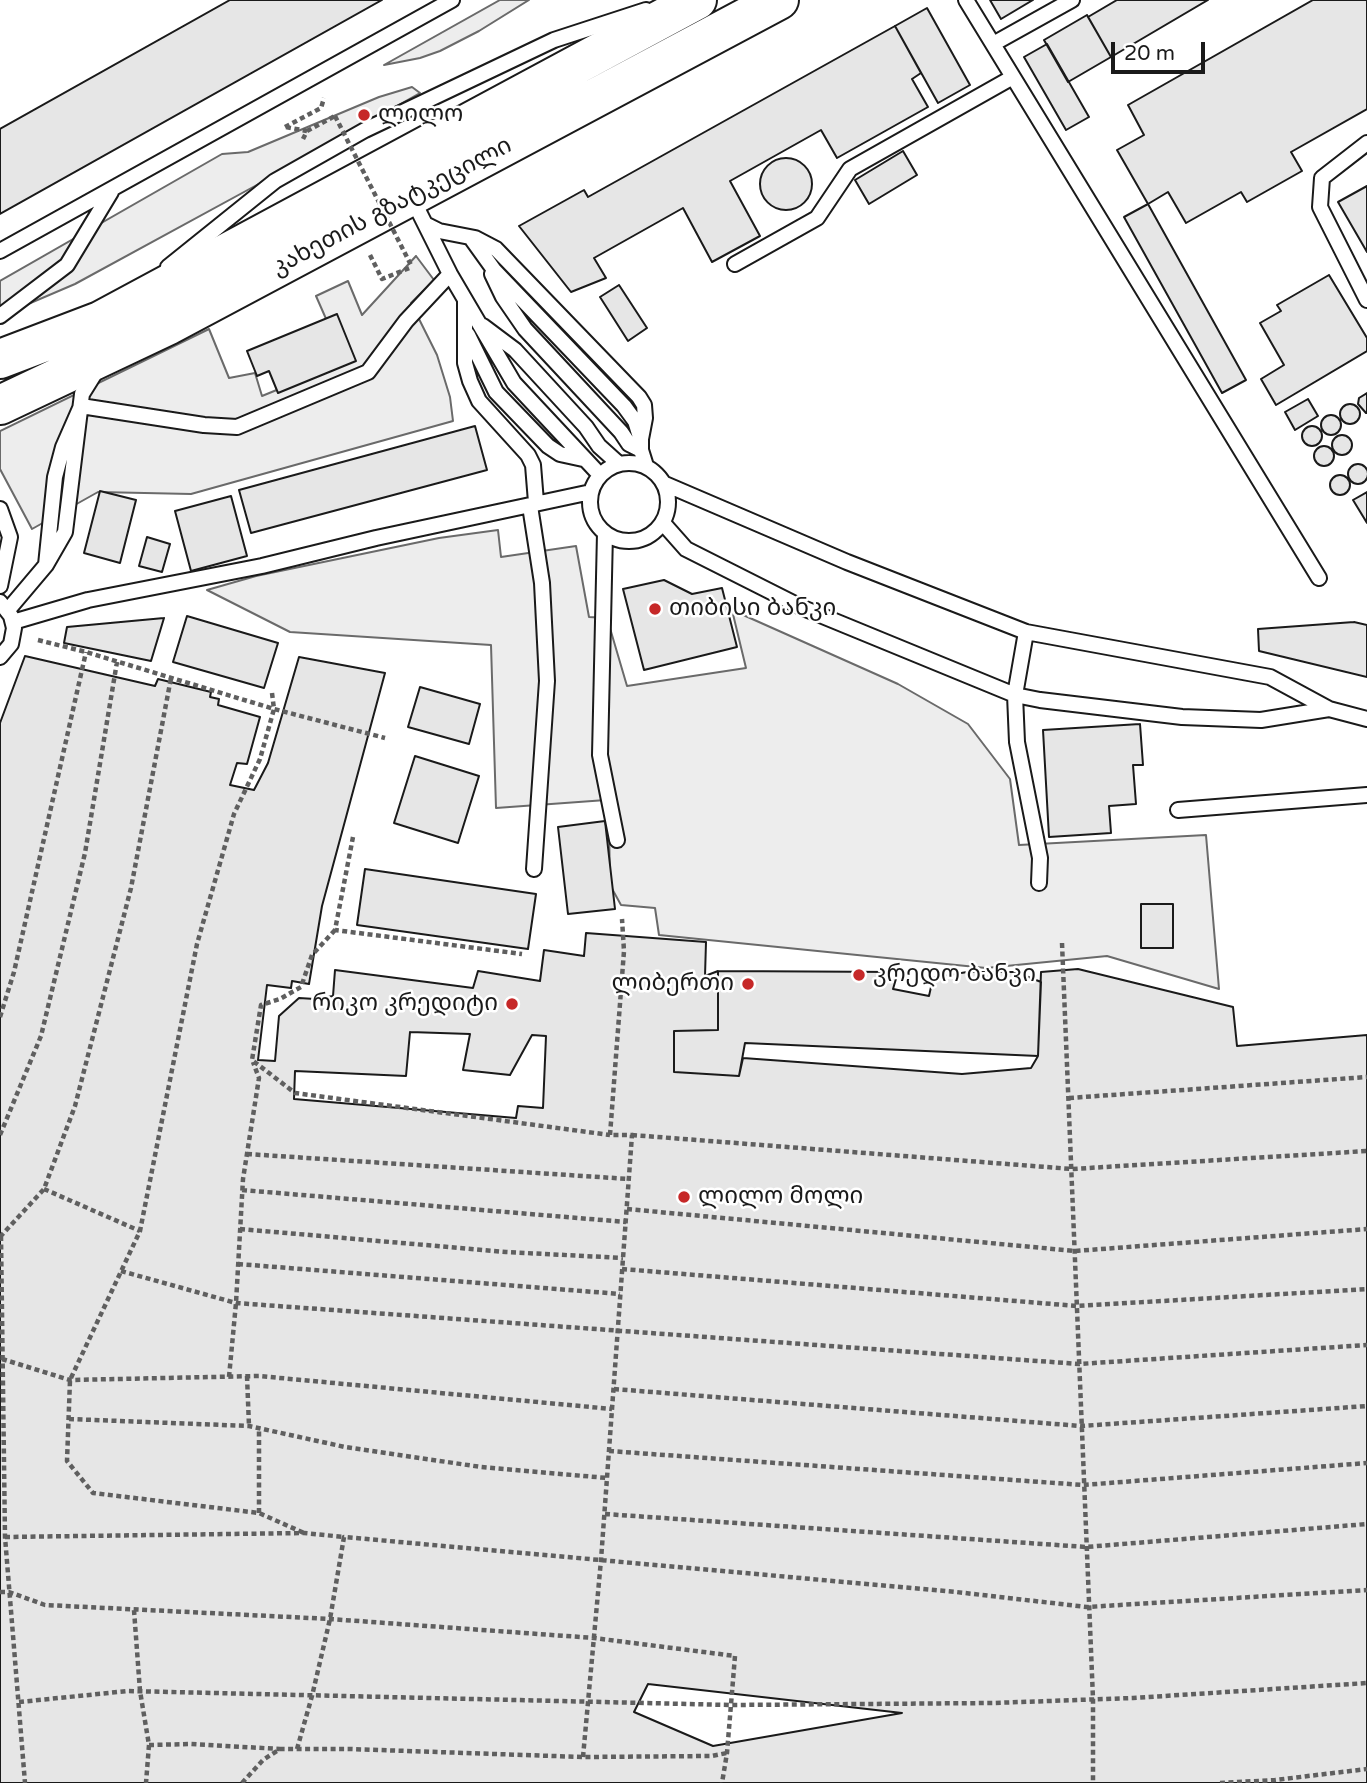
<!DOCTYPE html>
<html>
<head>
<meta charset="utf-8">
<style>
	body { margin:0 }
	#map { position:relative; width:1367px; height:1783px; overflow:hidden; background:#fff; font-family:"Varela Round",sans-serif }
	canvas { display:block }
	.scale { position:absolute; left:1111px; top:42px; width:94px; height:32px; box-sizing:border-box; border:4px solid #1a1a1a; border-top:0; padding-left:9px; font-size:21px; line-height:24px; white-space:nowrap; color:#1a1a1a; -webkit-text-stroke:5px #fff; paint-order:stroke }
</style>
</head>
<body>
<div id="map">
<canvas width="1367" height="1783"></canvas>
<div class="scale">20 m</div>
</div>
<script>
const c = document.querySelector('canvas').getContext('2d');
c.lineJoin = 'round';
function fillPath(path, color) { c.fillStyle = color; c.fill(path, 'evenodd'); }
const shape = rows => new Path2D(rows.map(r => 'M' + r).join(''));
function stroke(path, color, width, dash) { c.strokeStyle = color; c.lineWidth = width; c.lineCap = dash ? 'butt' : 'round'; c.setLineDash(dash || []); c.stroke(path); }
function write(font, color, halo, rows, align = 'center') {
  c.font = font + ' "Varela Round","Noto Sans Georgian",sans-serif'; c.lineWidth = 5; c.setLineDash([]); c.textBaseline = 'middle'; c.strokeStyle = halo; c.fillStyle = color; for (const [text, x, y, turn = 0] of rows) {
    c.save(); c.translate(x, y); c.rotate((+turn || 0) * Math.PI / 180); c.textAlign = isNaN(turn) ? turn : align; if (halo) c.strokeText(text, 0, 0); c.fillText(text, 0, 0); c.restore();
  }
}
const built = shape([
	[500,0,529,0,479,31,440,51,420,58,384,65,500,0],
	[412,87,420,93,255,186,75,284,0,316,0,281,222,154,248,152,379,97,412,87],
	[416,256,434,280,411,303,437,355,450,397,453,421,191,494,98,492,32,529,0,469,0,431,209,329,229,378,255,373,262,396,345,362,316,296,348,281,362,315,416,256],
	[498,530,501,557,576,546,589,617,607,618,627,686,746,668,732,610,898,684,968,724,1010,779,1019,845,1206,835,1219,989,1107,956,986,968,659,935,655,908,621,905,610,885,609,823,606,800,496,808,491,645,290,632,207,590,256,576,439,538,498,530]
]);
fillPath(built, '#ededed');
stroke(built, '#6a6a6a', 2);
const building = shape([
	[230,0,382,0,0,214,0,129,230,0],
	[990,0,1033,0,1001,19,990,0],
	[1117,0,1208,0,1111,57,1088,17,1117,0],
	[1313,0,1367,0,1367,109,1291,152,1302,171,1247,202,1241,192,1186,223,1168,192,1148,204,1117,150,1144,135,1128,105,1313,0],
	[927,8,970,85,938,103,895,26,927,8],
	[1087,15,1111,57,1068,82,1044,40,1087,15],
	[895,26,921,73,912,79,928,107,837,158,821,130,730,181,760,236,712,262,683,208,594,258,606,278,571,292,519,226,584,190,588,197,895,26],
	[1047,44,1089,117,1066,130,1024,57,1047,44],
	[903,151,917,175,869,204,855,180,903,151],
	'760 184a26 26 0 1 1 52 0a26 26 0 1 1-52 0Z',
	[1367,186,1367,252,1338,202,1367,186],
	[1148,204,1246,380,1222,393,1124,217,1148,204],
	[1329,275,1367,338,1367,351,1276,405,1261,379,1284,365,1260,323,1281,311,1277,305,1329,275],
	[619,285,647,328,628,341,600,297,619,285],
	[337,314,356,361,278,393,269,371,257,376,247,351,337,314],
	[1367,393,1367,413,1366,413,1358,404,1359,398,1367,393],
	[1308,399,1318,416,1295,430,1285,412,1308,399],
	'1340 414a10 10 0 1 1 20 0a10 10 0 1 1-20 0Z',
	'1321 425a10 10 0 1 1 20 0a10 10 0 1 1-20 0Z',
	[475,426,487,470,251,533,239,490,475,426],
	'1302 436a10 10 0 1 1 20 0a10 10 0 1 1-20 0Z',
	'1332 445a10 10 0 1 1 20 0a10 10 0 1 1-20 0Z',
	'1314 456a10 10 0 1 1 20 0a10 10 0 1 1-20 0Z',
	'1348 474a10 10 0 1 1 20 0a10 10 0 1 1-20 0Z',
	'1330 485a10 10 0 1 1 20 0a10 10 0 1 1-20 0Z',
	[100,491,136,500,120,563,84,553,100,491],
	[1367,492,1367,523,1353,500,1367,492],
	[231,496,247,556,191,571,175,511,231,496],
	[147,537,170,544,162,572,139,566,147,537],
	[664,580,692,594,722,588,737,647,644,670,623,589,664,580],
	[187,616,278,643,264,688,173,662,187,616],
	[164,618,151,661,64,643,67,627,164,618],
	[1354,622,1367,625,1367,677,1259,651,1258,629,1354,622],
	[25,656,155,686,158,679,211,692,210,697,219,699,218,705,260,717,247,764,237,763,230,785,254,790,268,763,299,657,385,673,322,906,309,984,292,981,291,988,267,985,258,1060,275,1061,279,1016,299,998,315,999,333,996,335,970,473,988,478,971,540,981,544,950,584,956,586,933,706,942,705,976,718,971,718,1030,674,1031,674,1072,739,1076,743,1058,962,1074,1031,1068,1038,1056,1041,972,1078,969,1233,1007,1237,1046,1367,1035,1367,1783,0,1783,0,723,25,656],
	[410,1032,470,1034,463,1070,510,1075,532,1035,546,1036,543,1108,518,1106,516,1118,294,1099,295,1071,406,1076,410,1032],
	[648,1684,902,1713,713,1746,634,1712,648,1684],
	[420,687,480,704,469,744,408,727,420,687],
	[1140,724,1143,765,1133,765,1136,804,1109,806,1111,833,1049,837,1043,730,1140,724],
	[415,756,479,776,458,843,394,823,415,756],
	[605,821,615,909,568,914,558,827,605,821],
	[365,869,536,894,528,949,357,925,365,869],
	[1141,904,1173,904,1173,948,1141,948,1141,904],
	[718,971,898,972,893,989,929,996,933,978,967,972,1016,972,1041,982,1038,1056,745,1043,739,1076,674,1072,674,1031,718,1030,718,971]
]);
fillPath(building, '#e6e6e6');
stroke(building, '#1a1a1a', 2);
const service = shape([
	[966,0,1319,578],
	[993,44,1072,0],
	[1367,143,1322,178,1320,207,1367,300],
	[412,198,450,274,514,383,600,475],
	[425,224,439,231,475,238,496,249,639,397,644,405,645,418,641,439,641,450,646,466],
	[471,238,494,270,624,406,635,421,640,437],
	[0,251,452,0],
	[735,264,817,218,850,169,1013,77],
	[168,267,275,181,365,130,554,40,646,10],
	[492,274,503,297,525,329,621,432,629,444,641,450],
	[465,301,465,363,470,381,479,401,528,455,533,465,536,502],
	[0,316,67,265,111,192],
	[483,326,515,350,586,427,599,446,619,464],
	[468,335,496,392,548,446,560,454,583,459],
	'590 502a39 39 0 1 1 78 0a39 39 0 1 1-78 0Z',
	[665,484,847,562,1026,632,1270,677,1329,709,1367,719],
	[530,506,542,583,547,681,534,869],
	[0,509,10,537,0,586],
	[663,523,686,549,803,608,1015,695,1040,700,1182,717,1261,720,1329,709],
	[605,533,600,755,617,840],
	[46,565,55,477,63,447,81,406,204,425,237,427,368,372,406,321,450,274],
	[0,602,11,616,14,628,11,644,0,657],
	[8,610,46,565,65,532,82,394,97,370],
	[13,622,88,600,262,566,376,538,591,492],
	[1026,632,1015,695,1017,742,1040,858,1039,883],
	[1178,810,1367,795]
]);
const trunk = shape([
	[0,359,100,321,697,0],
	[0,405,169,325,779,0]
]);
stroke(service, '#1a1a1a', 18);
stroke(trunk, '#1a1a1a', 42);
stroke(shape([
	[285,127,321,108,324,98],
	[286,127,307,131,303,139],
	[307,131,335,116],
	[370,255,382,279,412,267],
	[38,640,86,652,274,709,385,738],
	[272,693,274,709,260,759,234,814,197,944,140,1231,70,1380,67,1461,93,1493,259,1513,304,1533],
	[353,837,335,930,522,954],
	[335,930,312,955,301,987,280,999,261,1005,252,1060,295,1093,610,1135],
	[1062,943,1093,1699,1093,1783],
	[0,1017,14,972,86,652],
	[1069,1098,1367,1077],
	[0,1135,41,1036,85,853,117,662],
	[632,1135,1072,1169,1367,1151],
	[247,1154,629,1179],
	[44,1189,140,1231],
	[242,1190,626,1222],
	[627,1209,1075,1251,1367,1229],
	[240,1229,506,1252,623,1258],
	[1,1236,5,1537,25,1783],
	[0,1237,44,1189,75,1106,131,888,171,678],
	[238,1264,620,1294],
	[622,1269,1077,1306,1367,1289],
	[121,1271,236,1303,1079,1364,1367,1345],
	[2,1359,70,1380,259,1376,612,1409],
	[247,1376,249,1426],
	[229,1377,236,1303,243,1179,259,1078,253,1062],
	[614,1389,1081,1426,1367,1406],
	[69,1419,249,1426,345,1447,481,1467,607,1478],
	[609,1451,1083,1485,1367,1463],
	[259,1513,259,1428],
	[605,1514,1086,1547,1367,1524],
	[5,1537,304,1533,344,1537],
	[0,1592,9,1592,45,1605,330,1619,594,1638,735,1656,727,1753,722,1783],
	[134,1610,140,1691,149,1745,146,1783],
	[19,1702,128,1691,731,1705,993,1703,1133,1698,1367,1683],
	[149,1745,191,1744,280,1749],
	[297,1749,312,1696,330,1619,344,1537,956,1592,1087,1607,1367,1590],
	[583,1757,601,1560,632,1135,610,1135,624,951,622,919],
	[242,1783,263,1760,280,1749,349,1749,583,1757,712,1756,727,1753],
	[1220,1783,1275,1780,1367,1769]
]), '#5f5f5f', 4.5, [5, 3.5]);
stroke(service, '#fff', 14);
stroke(trunk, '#fff', 38);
stroke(shape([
	[335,116,412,267]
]), '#5f5f5f', 4.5, [5, 3.5]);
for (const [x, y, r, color] of [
	[364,115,7,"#c62828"],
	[655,609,7,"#c62828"],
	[859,975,7,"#c62828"],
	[748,984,7,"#c62828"],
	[512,1004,7,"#c62828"],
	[684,1197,7,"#c62828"]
]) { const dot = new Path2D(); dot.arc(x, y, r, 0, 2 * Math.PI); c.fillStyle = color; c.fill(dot); stroke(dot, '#fff', 2.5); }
write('24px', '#1a1a1a', '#fff', [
	["ლილო",378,115],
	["თიბისი ბანკი",669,609],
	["კრედო ბანკი",873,975],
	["ლიბერთი",734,984,"right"],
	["რიკო კრედიტი",498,1004,"right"],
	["ლილო მოლი",698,1197]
], 'left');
write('24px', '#1a1a1a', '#fff', [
	["კახეთის გზატკეცილი",392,207,-28]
]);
</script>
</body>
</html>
